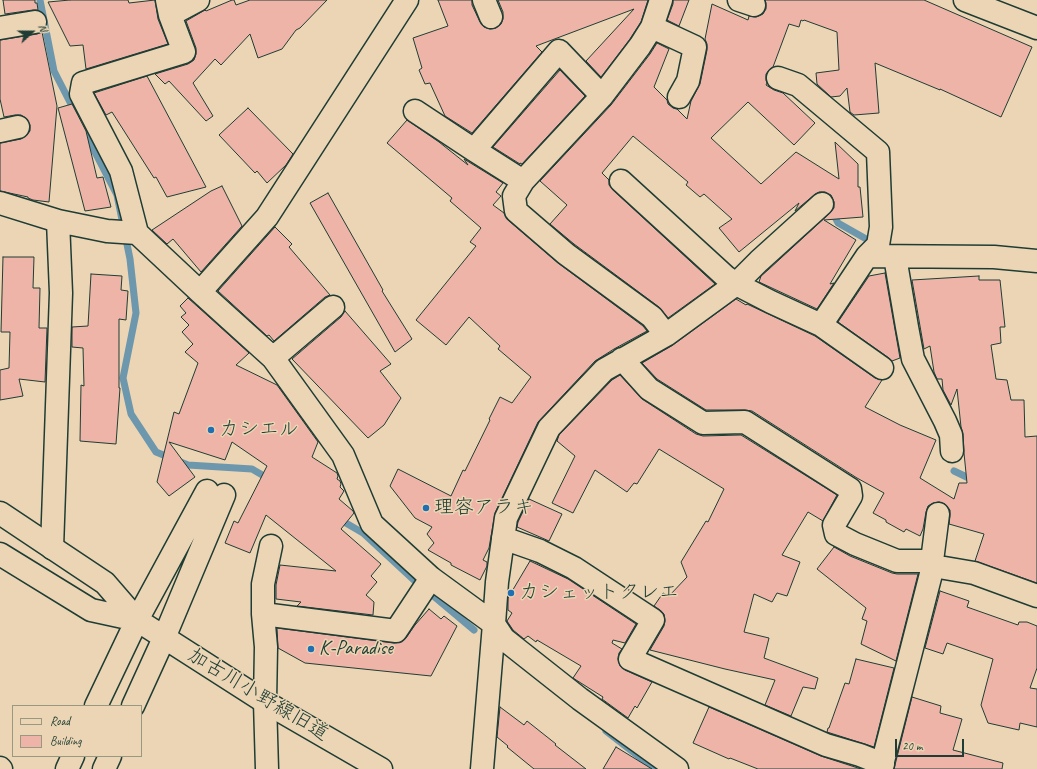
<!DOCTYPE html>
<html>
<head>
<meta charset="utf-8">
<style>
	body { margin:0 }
	#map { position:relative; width:1037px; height:769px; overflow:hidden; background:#ebd5b4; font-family:Caveat,sans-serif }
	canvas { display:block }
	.legend { position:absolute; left:12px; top:705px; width:130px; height:52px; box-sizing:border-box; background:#ebd5b4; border:1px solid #999881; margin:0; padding:5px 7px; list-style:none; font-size:12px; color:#1f3d34 }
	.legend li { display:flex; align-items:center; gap:8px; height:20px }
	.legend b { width:20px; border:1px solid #999881 }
	.north { position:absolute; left:12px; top:12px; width:40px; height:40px; -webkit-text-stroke:3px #ebd5b4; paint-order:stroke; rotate:69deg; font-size:11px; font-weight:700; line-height:16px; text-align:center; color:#1f3d34 }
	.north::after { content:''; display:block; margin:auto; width:14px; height:18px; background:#1f3d34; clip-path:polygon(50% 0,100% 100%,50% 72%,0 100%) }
	.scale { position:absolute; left:895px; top:739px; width:69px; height:18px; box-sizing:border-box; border:2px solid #1f3d34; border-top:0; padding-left:5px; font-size:12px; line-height:14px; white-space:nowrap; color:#1f3d34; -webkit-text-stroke:3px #ebd5b4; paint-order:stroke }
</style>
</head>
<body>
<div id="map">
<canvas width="1037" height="769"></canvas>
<ul class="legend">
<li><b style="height:5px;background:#ebd5b4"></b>Road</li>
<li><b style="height:11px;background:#eeb4a7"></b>Building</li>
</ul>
<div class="north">N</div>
<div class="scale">20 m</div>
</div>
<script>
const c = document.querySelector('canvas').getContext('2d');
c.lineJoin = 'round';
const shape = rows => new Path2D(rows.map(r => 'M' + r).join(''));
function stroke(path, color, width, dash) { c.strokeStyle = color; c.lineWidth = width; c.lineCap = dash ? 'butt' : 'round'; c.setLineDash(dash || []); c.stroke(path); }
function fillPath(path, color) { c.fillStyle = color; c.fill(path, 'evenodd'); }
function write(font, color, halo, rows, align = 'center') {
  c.font = font + ' Caveat,"Klee One",sans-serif'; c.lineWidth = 3; c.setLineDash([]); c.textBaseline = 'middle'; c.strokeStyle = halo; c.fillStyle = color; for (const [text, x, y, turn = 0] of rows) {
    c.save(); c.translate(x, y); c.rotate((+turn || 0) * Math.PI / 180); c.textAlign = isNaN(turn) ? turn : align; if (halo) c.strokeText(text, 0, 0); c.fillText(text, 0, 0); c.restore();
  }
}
stroke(shape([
	[40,0,54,71,75,112],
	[83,129,117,195,130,259,136,313,123,378,131,414,156,452,188,465,252,469,269,479],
	[827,202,838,223,875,244],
	[954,471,975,481],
	[339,519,363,533,417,583],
	[430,593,474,630],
	[606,731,655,769]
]), '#6d97ad', 7);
const building = shape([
	[3,0,35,0,35,3,37,3,38,10,33,10,5,14,3,0],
	[70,0,128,0,129,3,155,0,158,19,168,44,86,69,83,45,70,46,48,2,70,0],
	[232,0,234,0,236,5,250,0,327,0,300,28,296,30,282,49,258,58,250,34,221,65,215,59,193,83,213,116,206,121,169,81,165,84,155,74,188,64,194,60,196,54,196,48,186,21,205,10,206,11,232,0],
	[438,0,472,0,472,5,480,22,484,27,490,29,496,28,501,24,503,19,503,12,498,0,648,0,641,22,630,39,601,77,586,61,634,9,536,46,542,52,472,133,445,116,430,83,425,84,419,70,422,68,413,38,448,26,438,0],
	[673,0,689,0,679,26,667,20,673,4,673,0],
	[765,0,924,0,1032,47,1001,117,940,89,940,90,875,63,879,113,854,115,850,112,847,88,840,96,831,97,817,84,816,73,839,70,837,32,804,20,803,21,801,20,799,27,789,24,773,67,770,69,766,74,766,80,767,83,766,85,774,90,783,93,815,123,794,145,748,102,711,138,761,184,796,152,839,179,835,142,858,164,858,187,860,187,863,217,824,220,856,240,830,284,834,283,817,309,759,282,761,276,768,270,830,213,834,208,834,202,831,195,825,192,819,192,814,195,795,211,799,203,739,252,719,228,732,219,704,194,700,197,686,185,688,182,633,136,602,173,609,180,609,185,613,190,715,284,668,318,659,307,574,244,550,224,567,205,540,181,611,105,650,54,657,43,669,49,654,87,667,100,668,104,673,108,677,109,687,119,691,101,700,84,707,50,707,44,705,39,712,4,748,20,749,16,756,17,763,14,766,9,766,3,765,0],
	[42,32,57,106,49,202,33,200,28,198,28,197,0,191,0,143,21,139,26,136,30,131,30,125,27,119,21,115,15,115,4,117,0,99,0,40,37,34,42,32],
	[560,70,585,96,522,164,520,163,520,164,493,147,560,70],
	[147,76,206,187,167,197,156,177,154,178,112,112,106,115,94,93,147,76],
	[72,104,86,131,97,178,103,177,111,207,85,211,58,108,72,104],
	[248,108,293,154,286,165,267,183,257,171,255,173,219,135,248,108],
	[407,120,439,142,468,165,464,159,503,183,496,192,501,196,493,205,504,213,508,220,558,263,643,326,647,331,614,349,595,361,538,422,495,513,489,548,483,560,487,562,487,566,480,580,451,565,451,563,428,550,434,543,427,534,432,527,415,518,390,486,398,469,451,496,463,470,465,471,490,420,489,419,500,397,512,403,531,377,498,349,500,346,469,317,446,345,416,320,476,246,470,242,481,228,450,201,452,198,387,143,407,120],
	[222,186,242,226,201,272,173,239,167,244,152,230,211,191,222,186],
	[328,193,383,290,382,291,412,339,395,352,310,203,328,193],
	[275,227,292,244,289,247,330,295,325,297,274,341,269,335,267,336,218,291,275,227],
	[3,257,34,257,33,288,40,288,39,328,47,328,45,382,19,379,23,396,0,400,0,370,9,368,10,332,1,332,3,257],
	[885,273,900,358,892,361,889,358,838,322,869,276,885,273],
	[91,274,122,276,121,290,128,291,126,320,119,319,119,388,120,388,116,444,80,441,81,385,84,386,83,348,72,347,72,327,88,326,91,274],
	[979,276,979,280,1000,280,1005,327,1000,327,1001,343,991,345,996,379,1007,380,1011,400,1024,400,1025,437,1037,436,1037,583,975,561,984,534,949,524,950,516,950,510,945,504,939,502,933,503,928,506,926,512,923,529,920,536,906,529,904,532,886,522,886,520,873,513,884,493,857,478,752,411,745,410,706,410,657,379,642,363,673,345,736,299,746,305,747,304,815,336,875,378,882,380,865,407,900,425,936,440,920,478,954,499,959,483,967,483,964,453,963,434,961,427,957,389,951,405,943,390,942,379,937,379,934,372,930,346,924,349,912,280,979,276],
	[188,298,249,353,236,365,277,385,318,442,312,457,337,473,338,476,337,479,340,481,341,484,340,487,344,491,339,499,353,511,354,513,341,529,381,564,371,576,377,582,366,595,374,602,373,615,297,606,301,602,276,599,276,585,280,565,336,571,266,515,250,553,225,543,234,521,238,523,267,466,232,442,225,460,169,442,195,477,169,496,157,482,174,412,179,414,198,363,185,352,193,344,182,332,189,325,181,317,186,313,180,306,188,298],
	[345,311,391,364,380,371,401,398,384,425,368,438,292,359,341,317,345,311],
	[620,375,642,399,696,434,703,436,741,435,837,495,823,521,808,512,782,555,800,562,787,596,777,593,772,602,754,594,744,632,769,638,764,658,818,678,815,689,803,687,791,716,765,705,775,680,725,669,650,650,664,626,665,621,664,614,660,610,654,606,663,593,669,596,687,577,681,562,706,521,708,522,724,489,659,449,637,484,634,483,627,492,595,470,573,513,552,503,575,456,557,441,559,435,612,380,620,375],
	[529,499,562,514,549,541,517,527,518,522,529,499],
	[834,547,850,556,892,573,897,574,918,574,896,661,861,644,867,621,862,619,866,608,817,569,834,547],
	[530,561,568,579,636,624,625,643,613,640,612,643,622,649,619,653,618,659,620,666,625,670,652,682,637,708,635,706,628,718,602,699,603,697,573,678,581,666,537,640,536,642,528,636,524,639,513,630,507,621,512,613,508,610,508,598,530,561],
	[940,591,969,601,967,607,1018,625,1019,622,1027,622,1037,626,1037,668,1030,688,1037,689,1037,727,1020,723,1019,730,988,723,981,705,993,659,947,643,943,654,925,648,940,591],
	[429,609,441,619,444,616,457,626,431,676,305,663,278,648,277,628,394,643,401,642,406,638,415,625,429,609],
	[856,659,894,668,874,747,827,732,828,728,829,728,845,683,849,684,856,659],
	[912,697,941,706,940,713,962,719,953,750,1003,763,1002,769,894,769,912,697],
	[500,707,524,725,527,721,556,744,555,745,586,769,534,769,507,747,508,746,497,737,500,707],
	[709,707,821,756,861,769,758,769,730,758,729,759,693,743,709,707],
	[616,747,652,769,603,769,616,747]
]);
fillPath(building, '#eeb4a7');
stroke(building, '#1f3d34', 1);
const street = shape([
	[167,0,170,15,184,52,83,83,81,94,121,171,137,233,200,292,273,358,343,455,372,524,431,578,494,624,482,769],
	[484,0,491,17],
	[661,0,652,27,695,47,688,81,679,97],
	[739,0,754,5],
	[965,0,1037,28],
	[170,15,198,0],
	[0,28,35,22],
	[778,78,798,85,878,152,881,227,878,245,867,256],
	[602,96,640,46,652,27],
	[415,111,474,150,523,181,514,196,516,211,566,254,652,317,666,335],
	[0,131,18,127],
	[474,150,559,51,602,96,523,181],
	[621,181,726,277,736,284,771,302,821,325,882,368],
	[0,203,58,221,107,231,137,233],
	[895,257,907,327,913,359,945,421,951,435,952,451],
	[200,292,267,217,407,0],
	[821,325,867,256,994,257,1037,261],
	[273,358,333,307],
	[622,359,649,389,703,423,745,422,850,489,851,496,834,525,836,534,855,544,897,561,932,561],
	[503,538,540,551,574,568,653,620,630,659,826,745,860,755,883,764],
	[52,548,61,293,58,221],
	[933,566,932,561,938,514],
	[263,614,396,631,431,578],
	[0,768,1,769],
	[267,769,265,702,266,647,263,614,263,584,271,546],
	[677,769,580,699,504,639,494,624,497,582,506,518,549,428,604,370,666,335,736,284,759,261,822,204],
	[881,769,933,566,974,573,1037,596]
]);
const secondary = shape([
	[0,513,105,583,137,620,265,702,381,769],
	[0,554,91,610,137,620],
	[96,706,137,620,207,491],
	[133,706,164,638,224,495],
	[67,769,73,756],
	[104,769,110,756]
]);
stroke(street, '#1f3d34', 25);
stroke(secondary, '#1f3d34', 25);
stroke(street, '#ebd5b4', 22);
stroke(secondary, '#ebd5b4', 22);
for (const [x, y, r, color] of [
	[211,430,4,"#1f6fb2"],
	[426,508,4,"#1f6fb2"],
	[511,593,4,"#1f6fb2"],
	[311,649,4,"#1f6fb2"]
]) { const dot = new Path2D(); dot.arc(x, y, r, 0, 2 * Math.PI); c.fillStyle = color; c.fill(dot); stroke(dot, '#ebd5b4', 1.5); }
write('20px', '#1f3d34', '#ebd5b4', [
	["カシエル",219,430],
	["理容アラキ",434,508],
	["カシェットクレエ",519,593],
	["K-Paradise",319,649]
], 'left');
write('20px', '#1f3d34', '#ebd5b4', [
	["加古川小野線旧道",258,695,31]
]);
</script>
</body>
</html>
